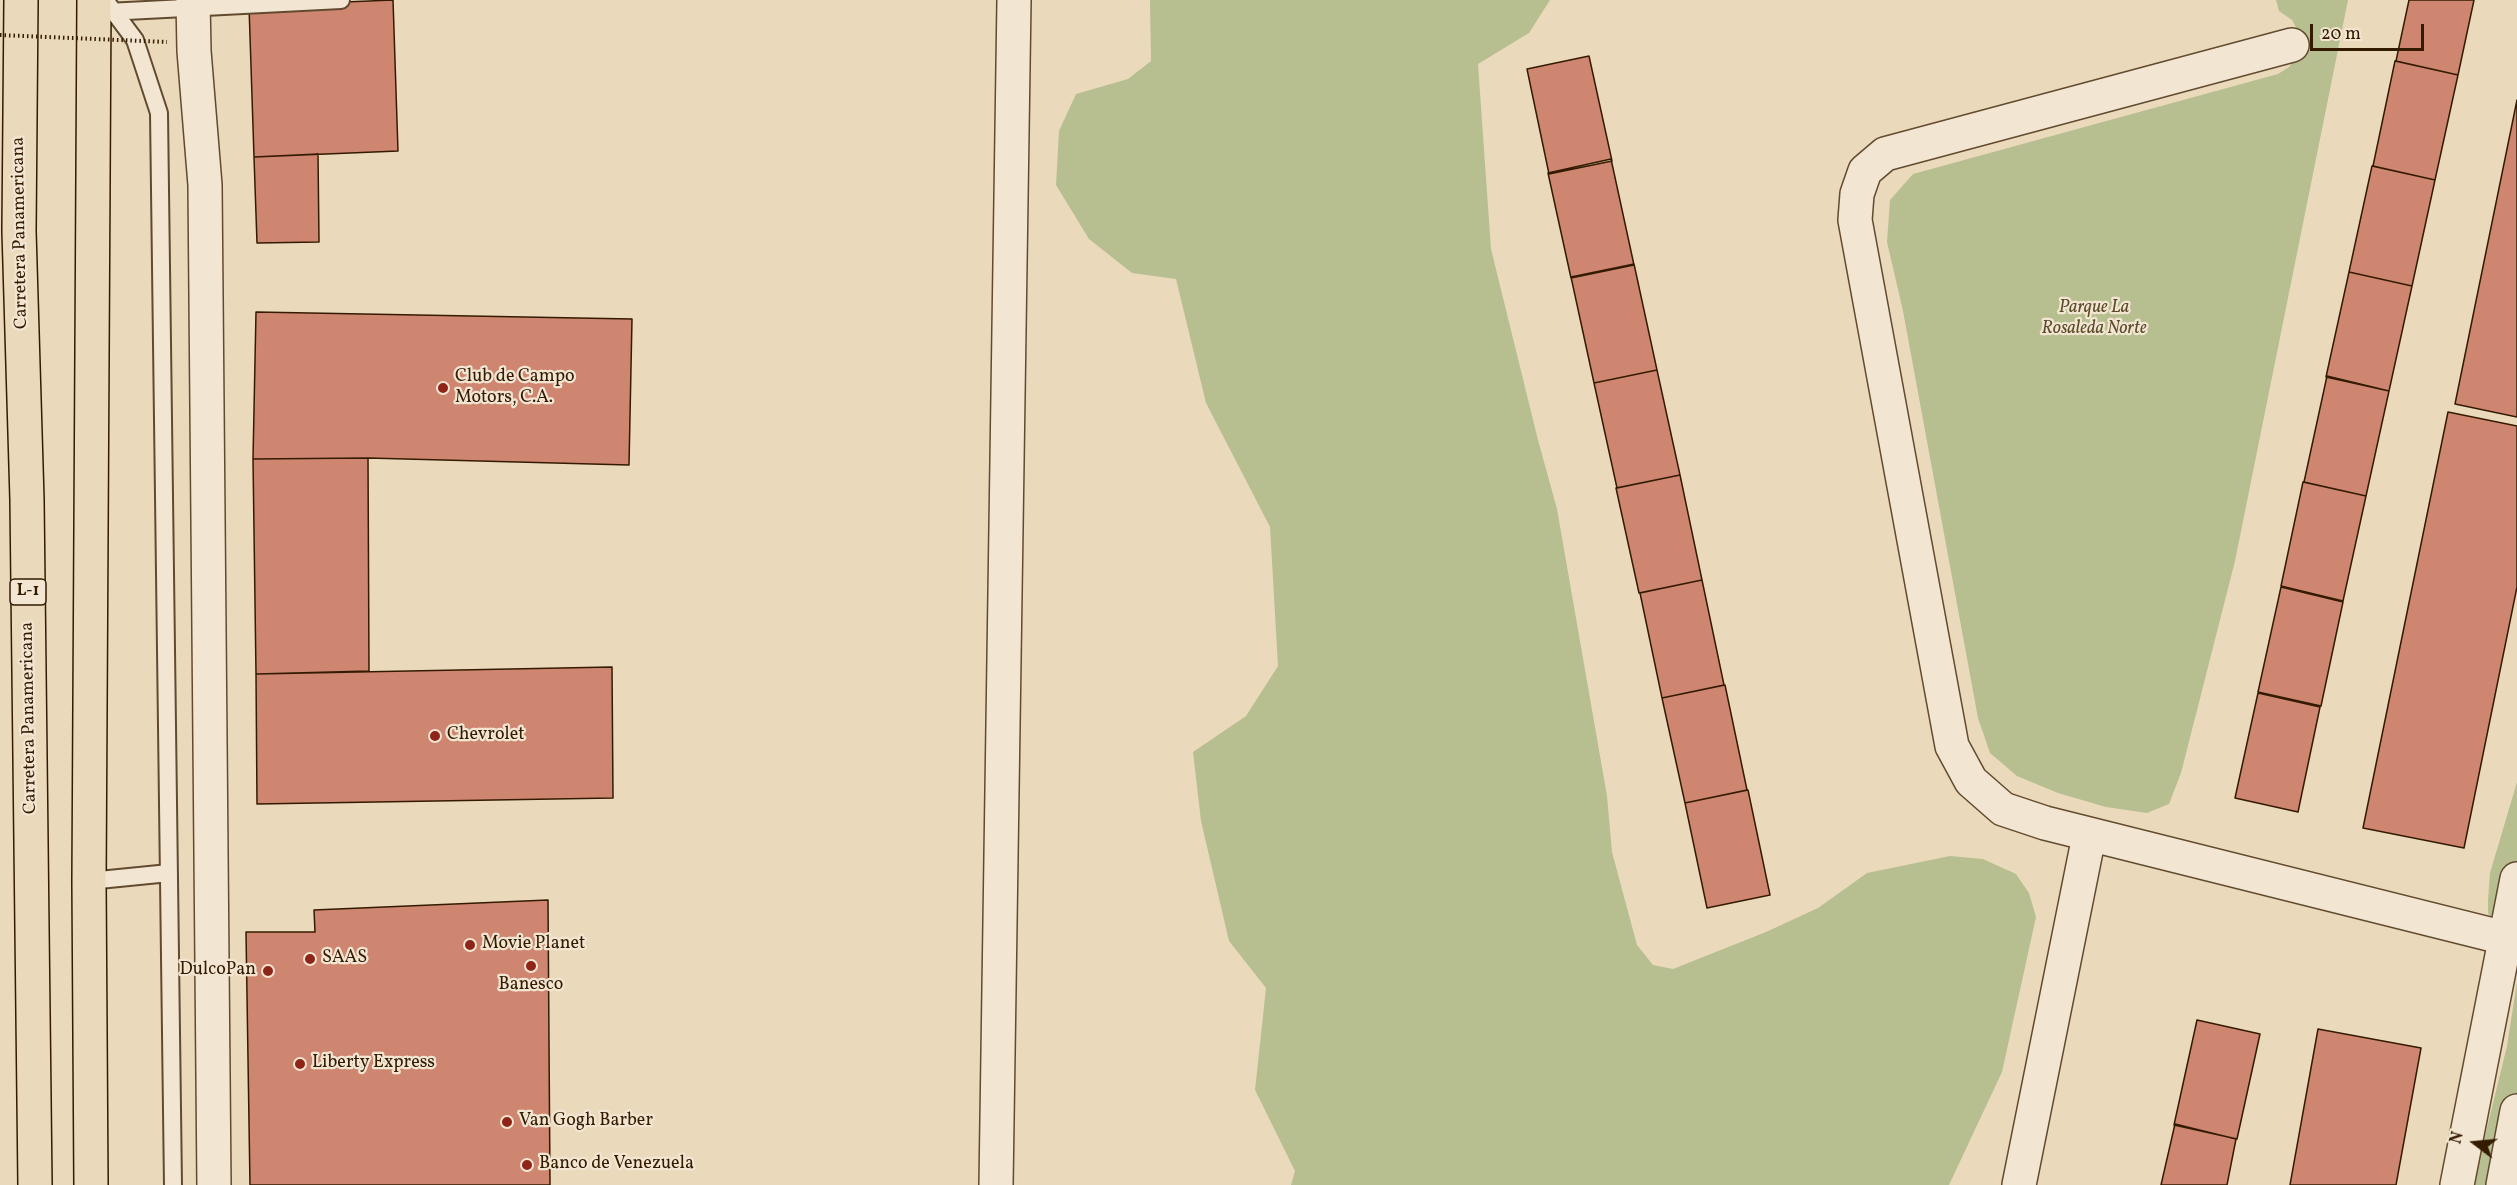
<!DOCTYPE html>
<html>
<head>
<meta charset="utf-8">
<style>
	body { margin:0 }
	#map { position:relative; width:2517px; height:1185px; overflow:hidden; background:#ebd9bb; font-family:Vollkorn,serif }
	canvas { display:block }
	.north { position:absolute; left:2445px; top:1113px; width:60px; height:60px; -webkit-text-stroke:4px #f2e6d3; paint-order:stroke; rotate:286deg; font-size:16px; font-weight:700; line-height:24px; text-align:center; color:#341b00 }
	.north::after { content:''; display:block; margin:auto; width:21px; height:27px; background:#341b00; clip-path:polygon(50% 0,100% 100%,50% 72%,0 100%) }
	.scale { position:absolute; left:2310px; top:24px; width:114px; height:27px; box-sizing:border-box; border:3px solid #341b00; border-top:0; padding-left:8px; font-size:18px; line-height:21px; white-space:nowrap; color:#341b00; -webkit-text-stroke:4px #f2e6d3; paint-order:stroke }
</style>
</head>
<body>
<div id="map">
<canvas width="2517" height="1185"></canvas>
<div class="north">N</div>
<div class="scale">20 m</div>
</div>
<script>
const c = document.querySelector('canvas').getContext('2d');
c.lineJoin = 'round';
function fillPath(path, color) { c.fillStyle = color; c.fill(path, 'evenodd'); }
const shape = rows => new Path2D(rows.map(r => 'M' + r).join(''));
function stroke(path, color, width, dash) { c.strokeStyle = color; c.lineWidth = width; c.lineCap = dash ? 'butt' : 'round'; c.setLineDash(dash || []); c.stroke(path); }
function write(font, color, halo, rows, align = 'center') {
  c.font = font + ' Vollkorn,serif'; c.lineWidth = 4.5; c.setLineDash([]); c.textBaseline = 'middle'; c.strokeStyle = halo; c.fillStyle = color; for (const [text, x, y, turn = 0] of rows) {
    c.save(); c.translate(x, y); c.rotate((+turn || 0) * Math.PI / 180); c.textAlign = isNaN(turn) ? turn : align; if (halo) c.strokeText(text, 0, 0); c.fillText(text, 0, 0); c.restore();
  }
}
fillPath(shape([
	[1150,0,1550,0,1529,33,1478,64,1491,249,1538,440,1557,509,1607,796,1612,852,1637,945,1653,965,1673,969,1766,932,1818,908,1867,873,1950,856,1983,859,2016,874,2029,893,2036,917,2002,1072,1949,1185,1291,1185,1295,1171,1255,1090,1266,988,1229,941,1201,821,1193,752,1246,716,1278,666,1270,527,1206,403,1176,279,1132,273,1089,239,1056,185,1059,131,1076,94,1128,79,1151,61],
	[2276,0,2348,0,2235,561,2181,773,2169,804,2147,813,2106,807,2058,793,2017,776,1990,753,1978,718,1903,311,1887,242,1890,200,1913,174,2278,74,2289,67,2299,54,2299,33,2292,20,2279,11],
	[2517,782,2517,965,2488,913,2488,900,2490,873],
	[2517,982,2517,1185,2473,1185,2507,1046]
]), '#b7bf90');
const building = shape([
	[393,0,398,151,254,157,249,6,393,0],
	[2409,0,2474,0,2458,75,2396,61,2409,0],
	[1589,56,1612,161,1549,174,1527,69,1589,56],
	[2395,61,2458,75,2435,180,2373,166,2395,61],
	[2517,100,2517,417,2455,404,2517,100],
	[318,154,319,242,257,243,254,157,318,154],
	[1611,159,1634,265,1571,278,1548,173,1611,159],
	[2372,166,2435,180,2412,286,2349,272,2372,166],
	[1634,264,1657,370,1594,383,1571,277,1634,264],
	[2349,272,2412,286,2389,391,2326,377,2349,272],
	[256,312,632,319,629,465,368,458,253,459,256,312],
	[1657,370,1680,475,1617,488,1594,383,1657,370],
	[2327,376,2389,391,2366,496,2304,482,2327,376],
	[2448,412,2517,426,2517,587,2464,848,2363,828,2448,412],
	[368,458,369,671,256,674,253,459,368,458],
	[1680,475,1702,580,1639,593,1616,488,1680,475],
	[2303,482,2366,496,2343,601,2281,586,2303,482],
	[1702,580,1724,685,1662,698,1640,593,1702,580],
	[2281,587,2343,602,2321,706,2258,692,2281,587],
	[612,667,613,798,257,804,256,674,612,667],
	[1725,685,1747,790,1685,803,1662,698,1725,685],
	[2258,693,2320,707,2298,812,2235,798,2258,693],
	[1748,790,1770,895,1707,908,1685,803,1748,790],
	[548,900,550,1185,250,1185,246,932,315,932,314,910,548,900],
	[2197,1020,2260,1034,2237,1139,2174,1125,2197,1020],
	[2318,1029,2421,1048,2396,1185,2290,1185,2318,1029],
	[2175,1124,2236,1139,2227,1185,2161,1185,2175,1124]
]);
fillPath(building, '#cf8671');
stroke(building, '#341b00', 1.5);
const lane = shape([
	[105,0,135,40,159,113,173,1185],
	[107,12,341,0],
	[89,881,169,873]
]);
const street = shape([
	[193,0,194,51,205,185,214,1185],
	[2292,45,1885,154,1865,171,1857,194,1855,220,1952,746,1971,781,2003,809,2045,823,2517,941],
	[996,1185,1014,0],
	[2019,1185,2089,836],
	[2457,1185,2517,879],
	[2503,1185,2517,1111]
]);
const primary = shape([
	[21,0,19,231,27,500,35,1185],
	[91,1185,89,881,94,0]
]);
stroke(lane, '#624a2f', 20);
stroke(street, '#624a2f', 36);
stroke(primary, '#341b00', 36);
stroke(lane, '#f2e6d3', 16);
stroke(street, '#f2e6d3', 33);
stroke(primary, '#ebd9bb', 33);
stroke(shape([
	[0,35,167,42]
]), '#341b00', 4, [1.5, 3]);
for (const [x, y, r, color] of [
	[443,388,6,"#8f2418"],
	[435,736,6,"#8f2418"],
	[470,945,6,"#8f2418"],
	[310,959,6,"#8f2418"],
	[531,966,6,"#8f2418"],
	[268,971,6,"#8f2418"],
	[300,1064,6,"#8f2418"],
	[507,1122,6,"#8f2418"],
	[527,1165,6,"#8f2418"]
]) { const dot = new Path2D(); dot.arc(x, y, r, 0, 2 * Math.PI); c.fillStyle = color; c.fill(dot); stroke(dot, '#f2e6d3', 2); }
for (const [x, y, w] of [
	[28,592,36]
]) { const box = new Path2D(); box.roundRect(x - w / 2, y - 13, w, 26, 4.5); c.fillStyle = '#f2e6d3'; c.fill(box); stroke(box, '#341b00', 1.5); }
write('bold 16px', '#341b00', null, [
	["L-1",28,592]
]);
write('18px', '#341b00', '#f2e6d3', [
	["Carretera Panamericana",21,233,-91],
	["Carretera Panamericana",30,718,-91]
]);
write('italic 18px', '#5b4c2b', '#f2e6d3', [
	["Parque La",2094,309],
	["Rosaleda Norte",2094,330]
]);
write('18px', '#341b00', '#f2e6d3', [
	["Club de Campo",455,378],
	["Motors, C.A.",455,399],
	["Chevrolet",447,736],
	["Movie Planet",482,945],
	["SAAS",322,959],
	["DulcoPan",256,971,"right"],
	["Banesco",531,986,"center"],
	["Liberty Express",312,1064],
	["Van Gogh Barber",519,1122],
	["Banco de Venezuela",539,1165]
], 'left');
</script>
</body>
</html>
